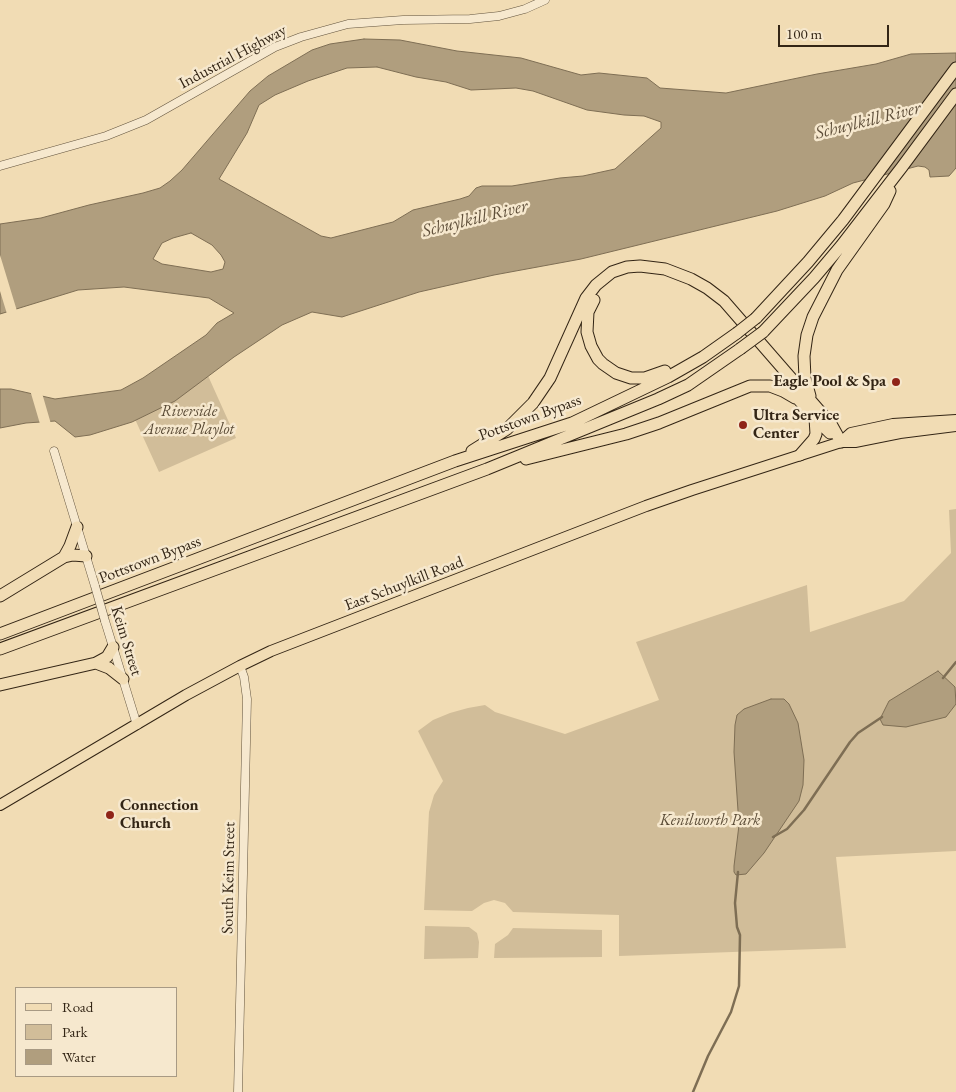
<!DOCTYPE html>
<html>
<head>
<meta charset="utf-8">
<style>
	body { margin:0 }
	#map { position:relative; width:956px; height:1092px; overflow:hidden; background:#f1dcb4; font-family:"EB Garamond",serif }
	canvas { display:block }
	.legend { position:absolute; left:15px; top:987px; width:162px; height:90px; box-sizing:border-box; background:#f6e8ce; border:1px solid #a89a84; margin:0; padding:6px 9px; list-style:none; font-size:15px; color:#332515 }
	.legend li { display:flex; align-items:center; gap:10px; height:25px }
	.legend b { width:25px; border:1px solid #a89a84 }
	.scale { position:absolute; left:778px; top:25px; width:111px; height:22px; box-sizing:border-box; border:2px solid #332515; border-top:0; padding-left:6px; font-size:15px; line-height:18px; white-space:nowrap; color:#332515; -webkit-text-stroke:4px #f6e8ce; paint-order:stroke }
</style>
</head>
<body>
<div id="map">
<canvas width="956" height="1092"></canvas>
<ul class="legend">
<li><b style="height:6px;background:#f1dcb4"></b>Road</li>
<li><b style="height:14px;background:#d1bd99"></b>Park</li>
<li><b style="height:14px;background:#b09e7e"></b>Water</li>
</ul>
<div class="scale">100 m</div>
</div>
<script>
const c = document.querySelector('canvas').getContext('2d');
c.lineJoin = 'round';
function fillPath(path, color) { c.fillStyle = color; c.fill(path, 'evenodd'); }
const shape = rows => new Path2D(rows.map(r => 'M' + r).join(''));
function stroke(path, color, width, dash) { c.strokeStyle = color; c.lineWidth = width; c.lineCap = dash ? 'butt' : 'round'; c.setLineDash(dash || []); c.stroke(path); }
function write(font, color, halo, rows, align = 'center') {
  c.font = font + ' "EB Garamond",serif'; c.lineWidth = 5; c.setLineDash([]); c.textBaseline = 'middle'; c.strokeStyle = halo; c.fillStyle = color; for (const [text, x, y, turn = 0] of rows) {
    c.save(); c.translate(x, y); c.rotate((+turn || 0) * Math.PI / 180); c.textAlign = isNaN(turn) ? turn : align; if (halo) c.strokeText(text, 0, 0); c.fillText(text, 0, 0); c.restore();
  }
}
fillPath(shape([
	[205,369,236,438,159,472,134,417],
	[956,509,956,851,836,857,846,948,619,956,619,915,513,912,505,903,494,900,484,903,472,911,424,910,429,812,434,795,443,781,418,731,433,720,450,713,468,708,485,705,495,712,565,734,659,700,636,642,807,585,810,632,904,601,951,553,949,510],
	[425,926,469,927,477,933,479,942,478,958,424,959],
	[513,928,602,930,602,957,494,958,495,944,508,935]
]), '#d1bd99');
const water = shape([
	[364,39,400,40,457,51,521,58,581,75,599,73,647,78,660,88,726,93,817,74,876,64,911,54,956,53,956,168,949,176,930,177,929,170,925,167,918,166,853,183,825,196,777,211,581,259,494,275,419,292,342,317,312,312,282,325,234,357,175,401,132,422,90,435,75,437,55,421,26,423,0,428,0,389,11,389,55,399,121,390,143,378,206,335,217,323,234,313,209,298,124,287,78,290,0,314,0,224,41,218,89,205,143,193,160,188,170,181,182,170,250,91,268,76,312,50,330,44,364,39],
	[377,67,416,77,446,82,471,90,516,88,533,91,587,110,624,115,644,116,661,122,661,128,615,169,583,176,560,178,512,186,482,186,476,188,469,196,460,199,413,210,393,222,331,238,321,236,219,179,247,133,259,105,275,95,308,81,347,68,377,67],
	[191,233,212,245,221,255,225,262,223,269,211,272,162,264,153,259,162,243,173,238,191,233],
	[938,671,955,687,956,704,946,717,906,727,883,725,880,719,889,701,938,671],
	[771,699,784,699,789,704,798,723,804,760,803,785,799,801,764,853,746,874,736,875,734,872,734,866,739,825,734,752,735,725,737,715,744,709,771,699]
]);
fillPath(water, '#b09e7e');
stroke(water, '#7e6e54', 1);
fillPath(shape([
	[0,255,17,311,7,314,0,291],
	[30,390,42,393,51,424,40,424]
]), '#f1dcb4');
stroke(shape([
	[943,678,956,662],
	[773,837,787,829,804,810,850,742,858,733,882,717],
	[693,1092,708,1056,731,1012,739,986,740,935,737,927,735,903,738,872]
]), '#7e6e54', 2.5);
const minor = shape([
	[0,166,106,136,146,120,275,47,301,37,348,24,403,20,470,19,499,16,525,9,545,0],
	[54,451,95,586],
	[105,621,137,725],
	[238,1092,247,699,244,677,240,666]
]);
const major = shape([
	[841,442,851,433,893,424,956,420],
	[0,805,186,695,240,666,271,651,646,506,692,490,841,442,855,442,900,433,956,426]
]);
const highway = shape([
	[594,300,588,312,587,332,591,346,598,359,603,364,616,373,631,378,645,378,665,371],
	[756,318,808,262,843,220,956,68],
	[763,332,814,278,841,246,902,167,956,94],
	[787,383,794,391,799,400,815,418,830,433],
	[810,396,805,378,804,356,807,335,813,317,837,270,884,204,890,191],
	[472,451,507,429,533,403,550,378,586,298,596,285,612,272,627,267,640,266,665,269,691,279,707,288,724,301,811,401,831,424,841,442],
	[800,455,814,439,816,434,815,418],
	[526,459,626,434,659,423,750,386,770,386,783,391,795,398],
	[64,557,70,546,77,527],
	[0,596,64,557,73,555,86,556],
	[0,634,455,461,572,423,668,377,703,357,737,333],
	[0,649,487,469,658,399,688,385,740,349],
	[96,663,109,668,123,679],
	[0,685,96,663,107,657,113,647]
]);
stroke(minor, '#62533d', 9);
stroke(major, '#332515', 12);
stroke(highway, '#332515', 13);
stroke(minor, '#f6e8ce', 8);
stroke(major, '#f1dcb4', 10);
stroke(highway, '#f1dcb4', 11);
const minorBridge = shape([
	[95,586,105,621]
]);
const highwayBridge = shape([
	[737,333,756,318],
	[740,349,763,332]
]);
stroke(minorBridge, '#62533d', 9, []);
stroke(highwayBridge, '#332515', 13, []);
stroke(minorBridge, '#f6e8ce', 8);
stroke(highwayBridge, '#f1dcb4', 11);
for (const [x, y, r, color] of [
	[896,382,5,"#8f2418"],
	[743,425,5,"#8f2418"],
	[110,815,5,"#8f2418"]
]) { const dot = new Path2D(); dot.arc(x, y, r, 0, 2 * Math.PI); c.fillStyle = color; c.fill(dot); stroke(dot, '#f6e8ce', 2); }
write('16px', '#332515', '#f6e8ce', [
	["Industrial Highway",233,57,-28],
	["Pottstown Bypass",530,418,-20],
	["Pottstown Bypass",150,560,-21],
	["East Schuylkill Road",404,584,-21],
	["Keim Street",126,641,73],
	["South Keim Street",229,878,-89]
]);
write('bold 16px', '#332515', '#f6e8ce', [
	["Eagle Pool & Spa",886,382,"right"],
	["Ultra Service",753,416],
	["Center",753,434],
	["Connection",120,806],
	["Church",120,824]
], 'left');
write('italic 16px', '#5a4b36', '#f6e8ce', [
	["Riverside",189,412],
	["Avenue Playlot",189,430],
	["Kenilworth Park",710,821]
]);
write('italic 18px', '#5f4f3a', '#f6e8ce', [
	["Schuylkill River",868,121,-14],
	["Schuylkill River",475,219,-14]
]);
</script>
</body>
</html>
